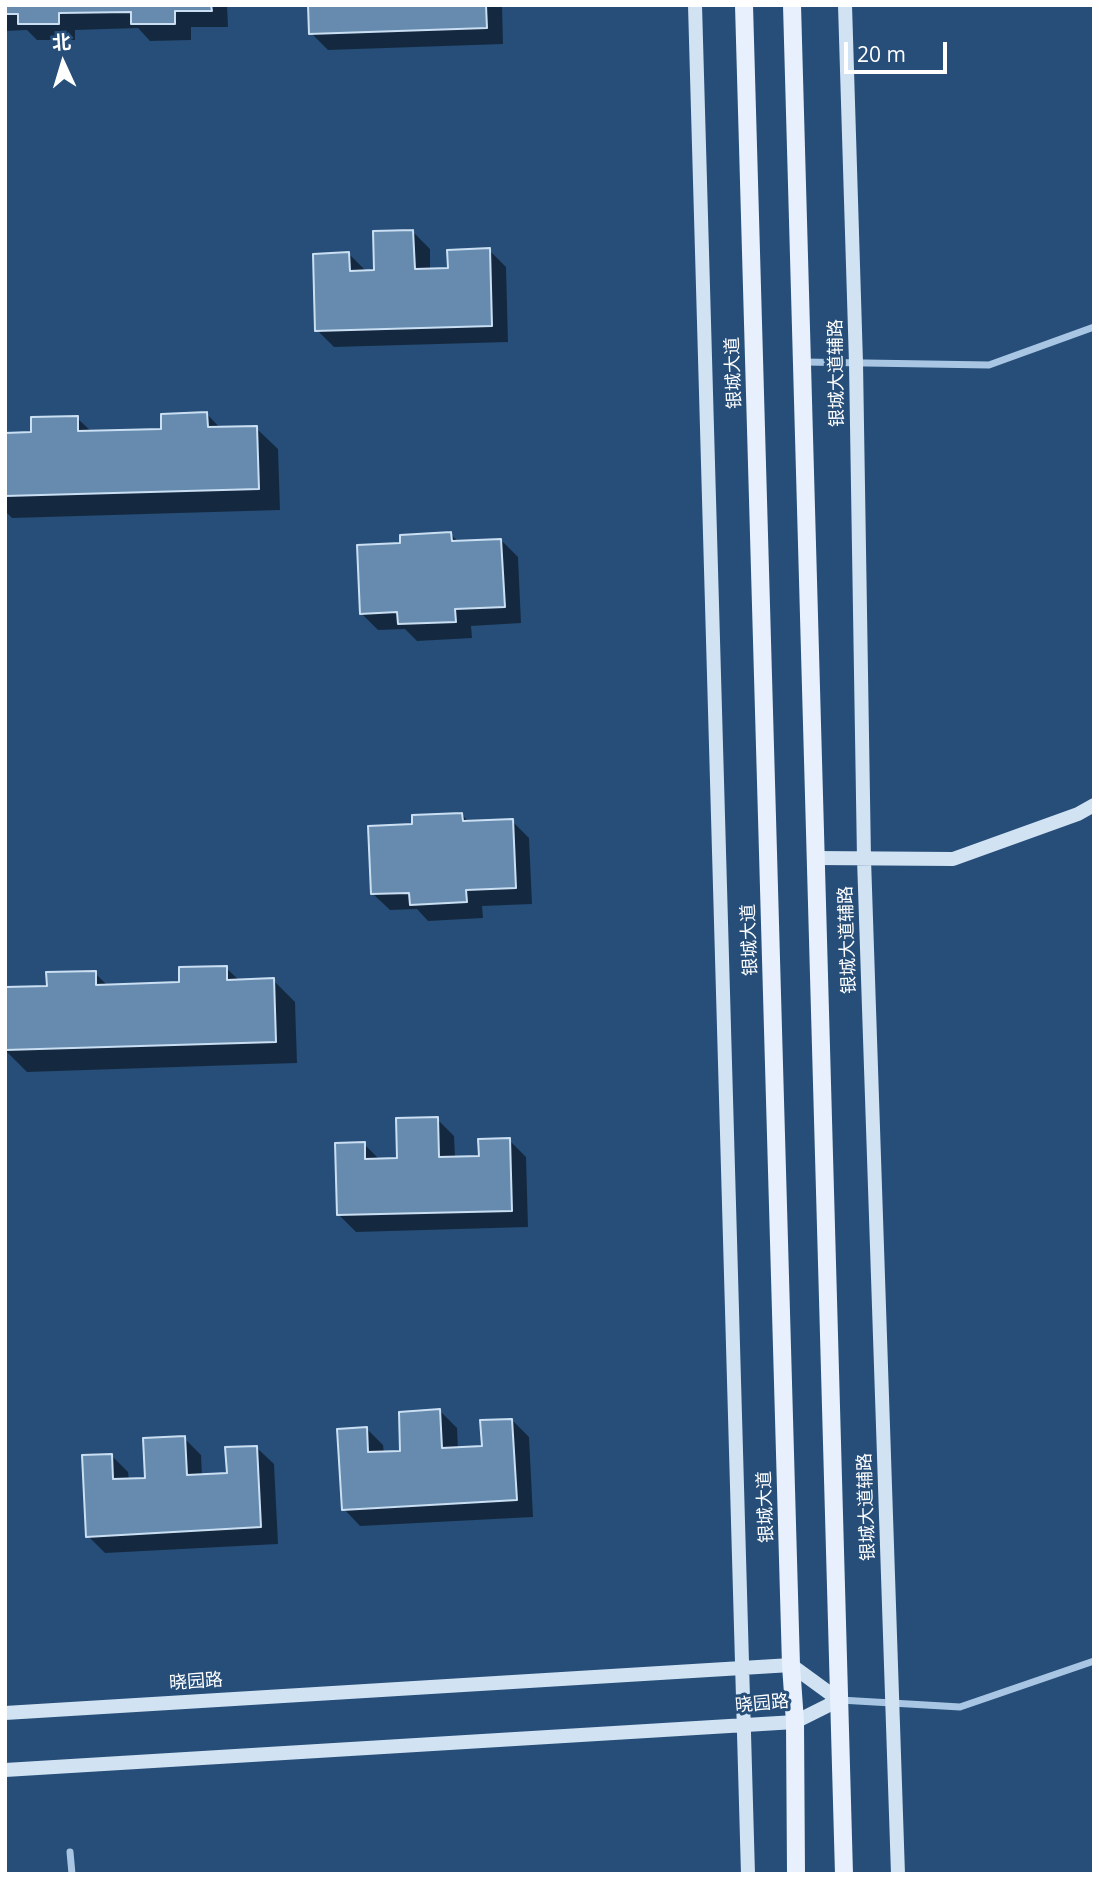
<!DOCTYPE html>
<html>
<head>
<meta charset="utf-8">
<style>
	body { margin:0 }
	#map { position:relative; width:1099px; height:1879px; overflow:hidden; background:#264e79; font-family:"Open Sans","Noto Sans SC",sans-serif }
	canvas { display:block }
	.frame { position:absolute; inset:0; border:7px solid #fff; pointer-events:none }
	.north { position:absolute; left:28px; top:28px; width:70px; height:70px; -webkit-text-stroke:5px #264e79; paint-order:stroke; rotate:356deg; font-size:19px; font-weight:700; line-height:28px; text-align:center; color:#fff }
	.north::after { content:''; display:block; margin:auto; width:24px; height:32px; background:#fff; clip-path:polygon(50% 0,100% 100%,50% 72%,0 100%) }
	.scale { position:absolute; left:844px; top:42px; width:103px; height:32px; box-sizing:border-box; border:4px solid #fff; border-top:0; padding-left:9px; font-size:21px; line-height:24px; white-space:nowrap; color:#fff; -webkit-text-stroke:5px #264e79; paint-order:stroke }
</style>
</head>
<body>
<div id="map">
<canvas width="1099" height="1879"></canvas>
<div class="frame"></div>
<div class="north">北</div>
<div class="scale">20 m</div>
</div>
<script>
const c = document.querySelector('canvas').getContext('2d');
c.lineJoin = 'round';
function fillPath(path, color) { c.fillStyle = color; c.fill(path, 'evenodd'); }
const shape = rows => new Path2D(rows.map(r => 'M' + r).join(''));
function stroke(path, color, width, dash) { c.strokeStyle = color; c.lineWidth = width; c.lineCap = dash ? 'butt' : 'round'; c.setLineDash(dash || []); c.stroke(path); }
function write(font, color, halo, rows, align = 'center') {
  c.font = font + ' "Open Sans","Noto Sans SC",sans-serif'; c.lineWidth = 6; c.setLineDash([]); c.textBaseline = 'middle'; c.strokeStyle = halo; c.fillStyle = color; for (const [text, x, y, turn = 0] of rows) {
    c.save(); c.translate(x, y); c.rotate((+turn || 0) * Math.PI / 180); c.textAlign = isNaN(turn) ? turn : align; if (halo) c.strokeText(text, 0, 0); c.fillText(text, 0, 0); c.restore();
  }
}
fillPath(shape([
	[5,5,227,5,228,27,191,27,191,40,150,41,138,28,75,30,75,40,37,40,27,30,5,31],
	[310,5,502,5,503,44,328,50,311,33],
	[413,232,430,249,430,270,450,270,489,250,506,267,508,342,334,347,317,330,349,254,366,271,376,272],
	[207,414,221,429,256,428,278,449,280,510,12,518,5,511,5,435,33,434,77,418,93,433,163,431],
	[450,534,459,542,501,540,518,557,521,623,471,626,472,638,417,641,405,629,378,630,361,613,402,545],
	[462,815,470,823,512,821,529,838,532,904,482,906,483,918,428,921,417,909,390,910,373,894,413,826],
	[226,968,240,981,273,980,295,1002,297,1063,27,1072,5,1050,5,989,48,987,95,973,108,986,181,983],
	[437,1119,454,1136,455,1158,481,1158,509,1140,526,1157,528,1227,356,1232,339,1215,364,1144,380,1160,399,1160],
	[440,1411,457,1428,458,1449,484,1448,512,1420,529,1437,533,1517,360,1526,344,1509,366,1428,383,1445,384,1453,402,1452],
	[184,1438,201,1455,202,1476,228,1475,257,1448,274,1464,278,1544,105,1553,88,1536,111,1455,128,1472,129,1480,147,1480]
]), '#0007');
const building = shape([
	[5,5,211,5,212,11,175,11,175,24,131,24,131,12,59,13,59,24,18,24,18,14,5,14,5,5],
	[308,5,486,5,487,28,309,34,308,5],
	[413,230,415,269,448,268,447,250,490,248,492,326,315,331,313,254,349,252,350,271,374,270,373,231,413,230],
	[207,412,208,427,257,426,259,489,5,496,5,433,31,432,31,417,78,416,78,431,161,429,161,414,207,412],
	[451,532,452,541,501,539,505,607,455,609,456,622,398,624,397,612,360,614,357,545,400,543,400,535,451,532],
	[462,813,463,821,513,819,516,888,466,890,467,902,410,905,409,893,371,894,368,826,412,824,412,815,462,813],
	[227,966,227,980,274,978,276,1042,5,1050,5,987,47,986,46,972,96,971,96,985,179,982,179,967,227,966],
	[438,1117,439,1157,479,1156,478,1139,510,1138,512,1211,337,1215,335,1143,365,1142,365,1159,397,1158,396,1118,438,1117],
	[440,1409,442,1448,482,1446,480,1420,512,1419,517,1500,342,1510,337,1429,367,1427,368,1452,400,1451,399,1412,440,1409],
	[185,1436,187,1475,227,1473,225,1447,257,1446,261,1527,86,1537,82,1455,112,1454,113,1479,145,1478,143,1438,185,1436]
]);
fillPath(building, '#668bae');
stroke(building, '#cbdff3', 2);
stroke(shape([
	[804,362,989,365,1094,327],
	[840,1700,960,1707,1094,1661],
	[70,1852,72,1874]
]), '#a8c6e3', 7);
stroke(shape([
	[695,5,748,1874],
	[845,5,856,363,864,859,898,1874],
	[816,858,953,859,1078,814,1094,805],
	[5,1713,791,1665,839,1700,795,1722,5,1770]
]), '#d1e2f3', 14);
stroke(shape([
	[744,5,791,1665,795,1722,796,1874],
	[792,5,844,1874]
]), '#e7f0fc', 18);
write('18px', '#fff', '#264e79', [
	["银城大道",734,373,-92],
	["银城大道辅路",837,373,-91],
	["银城大道",750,940,-92],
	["银城大道辅路",848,940,-92],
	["银城大道",766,1507,-92],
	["银城大道辅路",867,1507,-92],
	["晓园路",196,1682,-4],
	["晓园路",762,1704,-5]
]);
</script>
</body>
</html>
